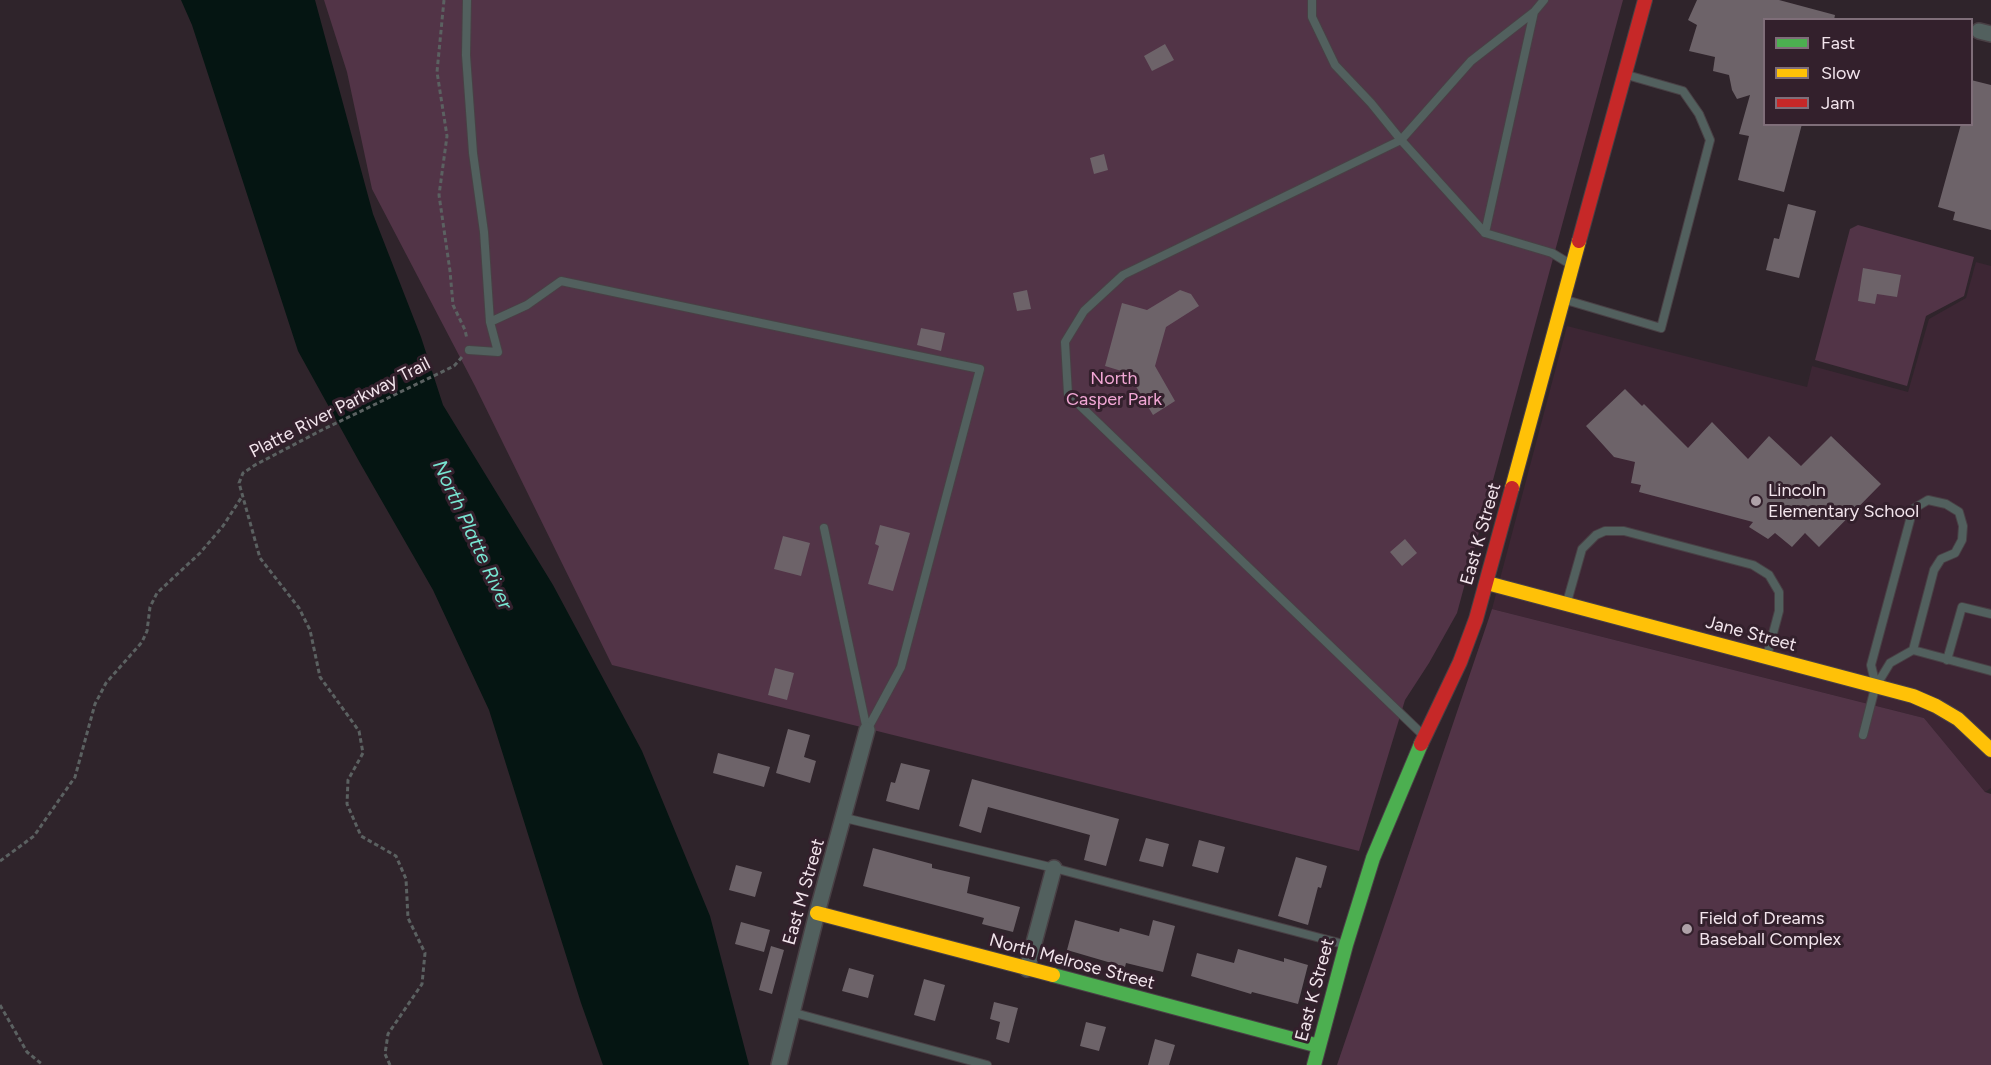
<!DOCTYPE html>
<html>
<head>
<meta charset="utf-8">
<style>
	body { margin:0 }
	#map { position:relative; width:1991px; height:1065px; overflow:hidden; background:#2f242b; font-family:Figtree,sans-serif }
	canvas { display:block }
	.legend { position:absolute; left:1763px; top:18px; width:210px; height:108px; box-sizing:border-box; background:#33202c; border:2px solid #7f6e79; margin:0; padding:8px 10px; list-style:none; font-size:18px; color:#f2e4ec }
	.legend li { display:flex; align-items:center; gap:12px; height:30px }
	.legend b { width:30px; border:2px solid #7f6e79 }
</style>
</head>
<body>
<div id="map">
<canvas width="1991" height="1065"></canvas>
<ul class="legend">
<li><b style="height:8px;background:#4caf50"></b>Fast</li>
<li><b style="height:8px;background:#ffc107"></b>Slow</li>
<li><b style="height:8px;background:#c62828"></b>Jam</li>
</ul>
</div>
<script>
const c = document.querySelector('canvas').getContext('2d');
c.lineJoin = 'round';
function fillPath(path, color) { c.fillStyle = color; c.fill(path, 'evenodd'); }
const shape = rows => new Path2D(rows.map(r => 'M' + r).join(''));
function stroke(path, color, width, dash) { c.strokeStyle = color; c.lineWidth = width; c.lineCap = dash ? 'butt' : 'round'; c.setLineDash(dash || []); c.stroke(path); }
function write(font, color, halo, rows, align = 'center') {
  c.font = font + ' Figtree,sans-serif'; c.lineWidth = 6; c.setLineDash([]); c.textBaseline = 'middle'; c.strokeStyle = halo; c.fillStyle = color; for (const [text, x, y, turn = 0] of rows) {
    c.save(); c.translate(x, y); c.rotate((+turn || 0) * Math.PI / 180); c.textAlign = isNaN(turn) ? turn : align; if (halo) c.strokeText(text, 0, 0); c.fillText(text, 0, 0); c.restore();
  }
}
fillPath(shape([
	[1976,262,1991,266,1991,788,1985,792,1924,718,1492,609,1567,326,1807,387,1812,366,1908,392,1929,319,1966,298]
]), '#3d2634');
fillPath(shape([
	[324,0,1623,0,1457,613,1429,663,1405,700,1359,851,612,665,475,386,372,189,347,72],
	[1858,225,1974,257,1964,296,1926,316,1907,386,1815,360,1850,229],
	[1492,609,1924,718,1985,792,1991,794,1991,1065,1337,1065]
]), '#523447');
fillPath(shape([
	[181,0,315,0,373,214,421,337,443,405,553,585,642,751,710,916,749,1065,603,1065,581,1003,489,710,433,590,360,463,298,351,192,25]
]), '#051512');
fillPath(shape([
	[1697,0,1779,0,1835,15,1834,20,1764,20,1764,124,1802,124,1784,192,1738,180,1749,136,1739,134,1750,95,1737,99,1732,90,1729,75,1713,71,1715,57,1689,51,1697,25,1688,20],
	[1165,44,1174,60,1152,71,1144,56],
	[1971,80,1991,85,1991,230,1953,220,1955,212,1938,207,1961,124,1971,124],
	[1104,154,1108,170,1094,174,1090,158],
	[1788,204,1816,211,1799,278,1766,270,1774,238,1779,239],
	[1863,268,1901,275,1897,297,1877,294,1875,304,1858,301],
	[1027,290,1031,309,1017,311,1013,293],
	[1180,290,1191,294,1199,306,1166,327,1155,366,1175,401,1153,415,1128,373,1105,366,1122,303,1147,310],
	[921,328,945,333,941,351,917,345],
	[1625,389,1642,406,1644,404,1688,448,1712,422,1748,459,1769,436,1801,466,1831,436,1881,484,1819,547,1805,533,1792,547,1775,533,1768,539,1749,527,1753,522,1639,492,1641,485,1631,483,1635,462,1614,457,1586,426],
	[880,525,910,533,893,591,868,584,879,546,875,544],
	[783,536,810,543,801,576,774,569],
	[1405,539,1417,553,1402,566,1390,552],
	[775,668,794,673,787,700,768,695],
	[788,729,810,735,804,757,816,761,810,783,776,773],
	[718,753,770,767,764,787,713,773],
	[901,763,930,770,919,810,886,801,891,782,895,783],
	[972,779,1119,819,1106,866,1084,860,1090,835,988,807,981,833,959,826],
	[1146,838,1169,844,1163,867,1139,861],
	[1199,840,1225,847,1218,873,1192,866],
	[873,848,932,864,932,868,970,877,967,893,1020,907,1013,932,982,924,984,918,863,886],
	[1296,857,1327,866,1321,888,1318,887,1308,925,1278,916],
	[736,865,762,872,755,897,729,890],
	[1075,920,1119,932,1120,928,1149,936,1153,920,1175,926,1163,972,1126,963,1125,967,1067,950],
	[741,922,770,930,764,952,735,944],
	[771,946,784,950,772,994,759,990],
	[1238,949,1284,962,1284,958,1308,965,1298,1004,1252,992,1251,994,1191,976,1197,953,1234,963],
	[849,968,874,975,868,998,842,991],
	[924,979,945,985,935,1021,914,1015],
	[994,1002,1018,1008,1009,1043,996,1039,1000,1022,990,1019],
	[1086,1022,1106,1027,1099,1051,1080,1046],
	[1155,1039,1175,1045,1169,1065,1148,1065]
]), '#6d6369');
const lane = shape([
	[467,0,466,55,473,153,484,232,490,322],
	[1312,0,1312,17,1335,65,1371,103,1401,140,1123,275,1084,311,1065,342,1068,394,1423,735],
	[1534,12,1471,61,1401,140,1485,233,1552,253,1570,264],
	[1485,233,1534,12,1544,0],
	[1566,300,1661,328,1710,140,1699,114,1683,91,1627,75],
	[469,350,498,352,490,322,527,305,561,281,980,369,901,667,867,730],
	[824,528,867,730],
	[1567,602,1582,549,1596,535,1605,531,1624,531,1753,565,1769,575,1779,592,1779,611,1767,656],
	[1913,650,1934,570,1941,559,1955,553,1962,540,1963,526,1959,512,1946,504,1928,500,1913,509,1871,665,1876,686,1890,663,1913,650,1991,671],
	[1947,660,1962,607,1991,614],
	[1863,735,1875,688],
	[845,818,1054,868,1343,944],
	[791,1012,987,1065]
]);
const street = shape([
	[1979,31,1991,34],
	[1027,969,1054,868],
	[779,1065,817,913,867,730]
]);
const fast = shape([
	[1053,975,1319,1046],
	[1314,1065,1346,945,1373,858,1421,744]
]);
const slow = shape([
	[1512,488,1579,241],
	[1487,583,1913,696,1936,706,1958,719,1991,750],
	[817,913,1053,975]
]);
const jam = shape([
	[1579,241,1645,0],
	[1421,744,1460,662,1476,619,1512,488]
]);
stroke(lane, '#494045', 10);
stroke(street, '#494045', 18);
stroke(fast, '#494045', 16);
stroke(slow, '#494045', 16);
stroke(jam, '#494045', 16);
stroke(shape([
	[444,0,437,72,447,136,439,195,450,271,453,305,465,330,467,339],
	[0,861,34,836,75,777,95,704,106,683,142,642,147,631,150,607,157,593,200,553,223,526,243,495],
	[0,1005,27,1052,43,1065],
	[390,1065,385,1054,388,1034,422,984,425,953,408,918,406,879,396,856,361,836,347,804,348,780,363,753,359,731,320,677,310,630,299,608,260,558,239,483,243,473,255,465,322,430,454,366,462,357]
]), '#5b6161', 3, [4.5, 3]);
stroke(lane, '#52605e', 8);
stroke(street, '#52605e', 15);
stroke(fast, '#4caf50', 14);
stroke(slow, '#ffc107', 14);
stroke(jam, '#c62828', 14);
for (const [x, y, r, color] of [
	[1756,501,6,"#aea1a8"],
	[1687,929,6,"#aea1a8"]
]) { const dot = new Path2D(); dot.arc(x, y, r, 0, 2 * Math.PI); c.fillStyle = color; c.fill(dot); stroke(dot, '#33202c', 2); }
write('18px', '#f2a7d5', '#33202c', [
	["North",1114,379],
	["Casper Park",1114,400]
]);
write('18px', '#f2e4ec', '#33202c', [
	["Platte River Parkway Trail",340,408,-27],
	["East K Street",1481,534,-74],
	["Jane Street",1751,634,15],
	["East M Street",804,892,-74],
	["North Melrose Street",1072,962,15],
	["East K Street",1315,990,-75]
]);
write('18px', '#f2e4ec', '#33202c', [
	["Lincoln",1768,491],
	["Elementary School",1768,512],
	["Field of Dreams",1699,919],
	["Baseball Complex",1699,940]
], 'left');
write('italic 20px', '#78e4d1', '#33202c', [
	["North Platte River",472,535,65]
]);
</script>
</body>
</html>
